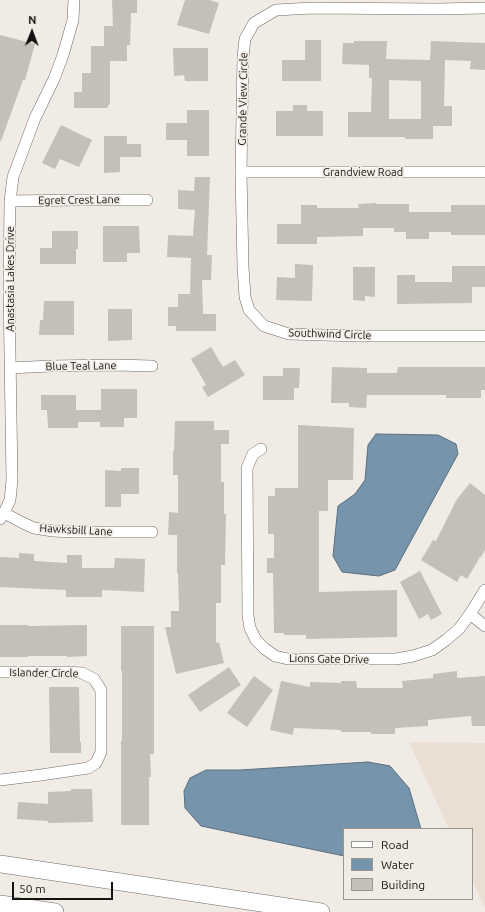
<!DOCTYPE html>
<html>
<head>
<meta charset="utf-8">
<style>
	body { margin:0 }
	#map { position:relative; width:485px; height:912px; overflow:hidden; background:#f1ebe5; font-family:Ubuntu,sans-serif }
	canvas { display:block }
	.legend { position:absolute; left:343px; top:828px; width:130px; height:72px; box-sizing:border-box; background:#f1ebe5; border:1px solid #999591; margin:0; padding:5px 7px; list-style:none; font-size:12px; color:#161412 }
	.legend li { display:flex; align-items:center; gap:8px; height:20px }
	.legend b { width:20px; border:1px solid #999591 }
	.north { position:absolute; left:12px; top:12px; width:40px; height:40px; -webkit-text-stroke:3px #f1ebe5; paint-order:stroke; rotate:1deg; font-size:11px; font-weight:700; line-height:16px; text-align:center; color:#161412 }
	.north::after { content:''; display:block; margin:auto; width:14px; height:18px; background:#161412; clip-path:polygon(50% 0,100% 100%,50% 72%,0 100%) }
	.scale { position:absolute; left:12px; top:882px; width:101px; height:18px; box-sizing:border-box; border:2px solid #161412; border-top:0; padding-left:5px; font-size:12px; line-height:14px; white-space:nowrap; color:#161412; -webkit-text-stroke:3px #f1ebe5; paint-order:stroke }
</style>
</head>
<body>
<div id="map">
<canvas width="485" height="912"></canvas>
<ul class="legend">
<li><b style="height:5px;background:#fff"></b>Road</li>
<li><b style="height:11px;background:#7694ac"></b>Water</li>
<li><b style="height:11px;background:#c4bfb8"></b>Building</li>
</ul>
<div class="north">N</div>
<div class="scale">50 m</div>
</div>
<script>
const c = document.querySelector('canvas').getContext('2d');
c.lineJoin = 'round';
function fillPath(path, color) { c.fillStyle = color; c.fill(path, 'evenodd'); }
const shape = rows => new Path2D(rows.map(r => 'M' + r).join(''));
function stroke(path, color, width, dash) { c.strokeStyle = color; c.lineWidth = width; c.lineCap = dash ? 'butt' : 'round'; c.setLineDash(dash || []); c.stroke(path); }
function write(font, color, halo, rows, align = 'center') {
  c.font = font + ' Ubuntu,sans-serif'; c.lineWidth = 3.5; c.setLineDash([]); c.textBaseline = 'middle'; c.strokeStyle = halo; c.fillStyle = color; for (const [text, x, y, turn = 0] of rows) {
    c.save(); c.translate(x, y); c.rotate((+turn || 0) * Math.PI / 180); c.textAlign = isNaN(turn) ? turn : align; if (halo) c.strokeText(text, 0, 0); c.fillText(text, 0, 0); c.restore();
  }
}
fillPath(shape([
	[409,742,485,743,485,908,472,880,472,829,449,829]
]), '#ebded3');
const water = shape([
	[376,434,438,435,456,444,458,454,395,570,379,576,342,572,333,556,338,506,355,494,365,480,368,445,376,434],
	[368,762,390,766,409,788,421,829,344,829,344,856,201,826,185,808,184,791,190,778,206,770,240,770,368,762]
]);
fillPath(water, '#7694ac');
stroke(water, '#596e7e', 1);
fillPath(shape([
	[112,0,137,0,137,13,131,13,130,45,127,45,127,61,110,61,110,103,107,108,74,108,74,92,82,92,82,73,91,73,91,46,104,46,104,26,113,26],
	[185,0,210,0,219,3,209,34,177,25],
	[0,35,35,44,25,80,23,80,1,141,0,140],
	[305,40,321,40,321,81,282,81,282,60,305,60],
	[354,41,387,41,386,59,430,60,431,41,485,43,485,70,470,69,471,61,445,60,444,106,452,106,452,126,433,126,433,139,405,139,405,137,348,137,348,112,371,112,372,78,369,78,369,65,342,64,343,43,354,43],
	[389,80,421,81,421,119,389,119],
	[173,48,208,48,208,81,185,81,184,75,174,76],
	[293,105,307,105,307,111,323,111,323,136,276,136,276,111,293,111],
	[187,110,209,110,209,156,187,156,187,140,166,140,166,123,187,123],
	[61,125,92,140,79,167,60,159,55,169,42,163],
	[104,136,127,136,127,144,141,144,141,157,120,157,120,172,104,173],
	[195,177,210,177,207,255,212,255,211,280,202,280,203,314,216,314,216,331,176,331,176,326,168,326,168,307,178,307,178,294,190,294,191,258,167,257,168,235,193,236,195,210,178,209,178,190,194,191],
	[376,203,376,204,409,204,409,212,451,212,451,205,485,205,485,235,451,235,451,232,429,232,429,239,406,239,406,232,394,232,394,228,363,228,363,236,317,237,317,244,277,244,277,224,301,224,301,205,317,205,317,208,359,208,358,204],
	[103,226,139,226,140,253,127,253,127,262,103,262],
	[52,231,78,231,78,249,76,249,76,264,40,264,40,248,52,248],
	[295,264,313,265,312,301,276,300,277,277,295,278],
	[452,266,485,266,485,287,472,287,472,303,397,304,397,275,415,275,415,282,452,282],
	[353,267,375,267,375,297,365,296,365,301,353,300],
	[44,301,74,301,74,335,39,335,40,320,43,320],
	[108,309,132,309,132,340,108,341],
	[211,347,223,367,235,360,245,375,208,397,202,387,206,385,191,359],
	[332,367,367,368,367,373,397,373,398,367,485,367,485,390,481,390,481,398,446,398,446,395,367,395,366,408,349,407,349,403,331,403],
	[283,368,300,368,299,388,294,388,294,400,263,400,263,376,283,376],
	[101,389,137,389,137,418,124,418,124,427,100,427,100,422,78,422,78,428,48,428,47,410,41,410,41,395,76,395,76,410,101,410],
	[175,421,214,421,214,430,229,430,229,444,221,444,221,482,224,482,224,514,226,514,225,565,221,565,221,603,216,603,216,643,219,642,224,663,176,674,165,627,171,627,171,611,179,611,178,573,177,573,177,535,168,535,169,512,178,513,178,475,173,475,173,451,174,451],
	[298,425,354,428,353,480,328,480,328,511,319,511,319,592,397,590,397,637,306,639,306,635,284,635,284,633,274,633,273,573,267,573,267,558,274,558,274,534,268,534,268,496,275,496,275,488,298,488],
	[121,468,139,468,139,494,121,494,121,507,105,507,105,470,121,471],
	[470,483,485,495,485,550,481,557,480,557,467,579,461,575,457,582,421,560,433,540,436,541,457,499],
	[19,553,34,554,34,561,67,563,67,555,82,555,82,568,114,568,115,558,145,559,144,592,102,590,102,597,66,597,66,590,0,587,0,557,19,558],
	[420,571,442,614,431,620,428,614,419,619,400,582],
	[0,625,28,625,28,626,87,625,87,656,67,657,67,656,28,656,28,657,0,657],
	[121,626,154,626,154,754,150,754,151,777,149,777,149,825,121,825,121,741,122,741,122,671,121,671],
	[229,667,241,685,200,712,188,695],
	[457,671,457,678,485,676,485,726,472,726,471,716,428,720,428,726,395,728,395,734,371,734,371,732,341,732,341,730,294,728,293,735,270,730,281,681,310,687,310,682,341,683,341,681,356,681,357,688,403,688,402,681,433,678,433,674],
	[254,676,273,690,247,727,227,713],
	[49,687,79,687,80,742,81,742,81,753,50,753],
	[71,789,92,789,93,822,48,823,48,821,17,819,18,802,48,804,48,792,71,791]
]), '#c4bfb8');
const street = shape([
	[485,8,437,9,312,8,276,10,254,23,245,39,243,57,241,172,243,267,245,297,249,310,264,326,289,334,359,336,485,336],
	[241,172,485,172],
	[10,201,76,200,147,200],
	[10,368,51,366,114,365,152,366],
	[261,449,253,454,247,468,248,616,250,628,256,640,265,649,275,656,288,659,396,659,413,656,432,650,446,640,459,629,470,614,485,590],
	[4,513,23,523,34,528,53,531,74,532,152,532],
	[0,519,4,513,10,500,12,480,9,290,10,201,13,177,35,118,54,79,63,55,73,20,74,0],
	[470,614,485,626],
	[0,672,66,672,82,673,94,679,101,690,101,752,96,763,88,768,41,775,0,780]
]);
const primary = shape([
	[0,864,321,912],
	[0,904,55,912]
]);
stroke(street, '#6d6863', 12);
stroke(primary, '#6d6863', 18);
stroke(street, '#fff', 11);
stroke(primary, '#fff', 17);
write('11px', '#161412', '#f1ebe5', [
	["Grande View Circle",243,99,-89],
	["Grandview Road",363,172],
	["Egret Crest Lane",79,200,-1],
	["Anastasia Lakes Drive",10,279,-90],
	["Southwind Circle",330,334,2],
	["Blue Teal Lane",81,366,-1],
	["Hawksbill Lane",76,530,3],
	["Lions Gate Drive",329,659,1],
	["Islander Circle",44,673,1]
]);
</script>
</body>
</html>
